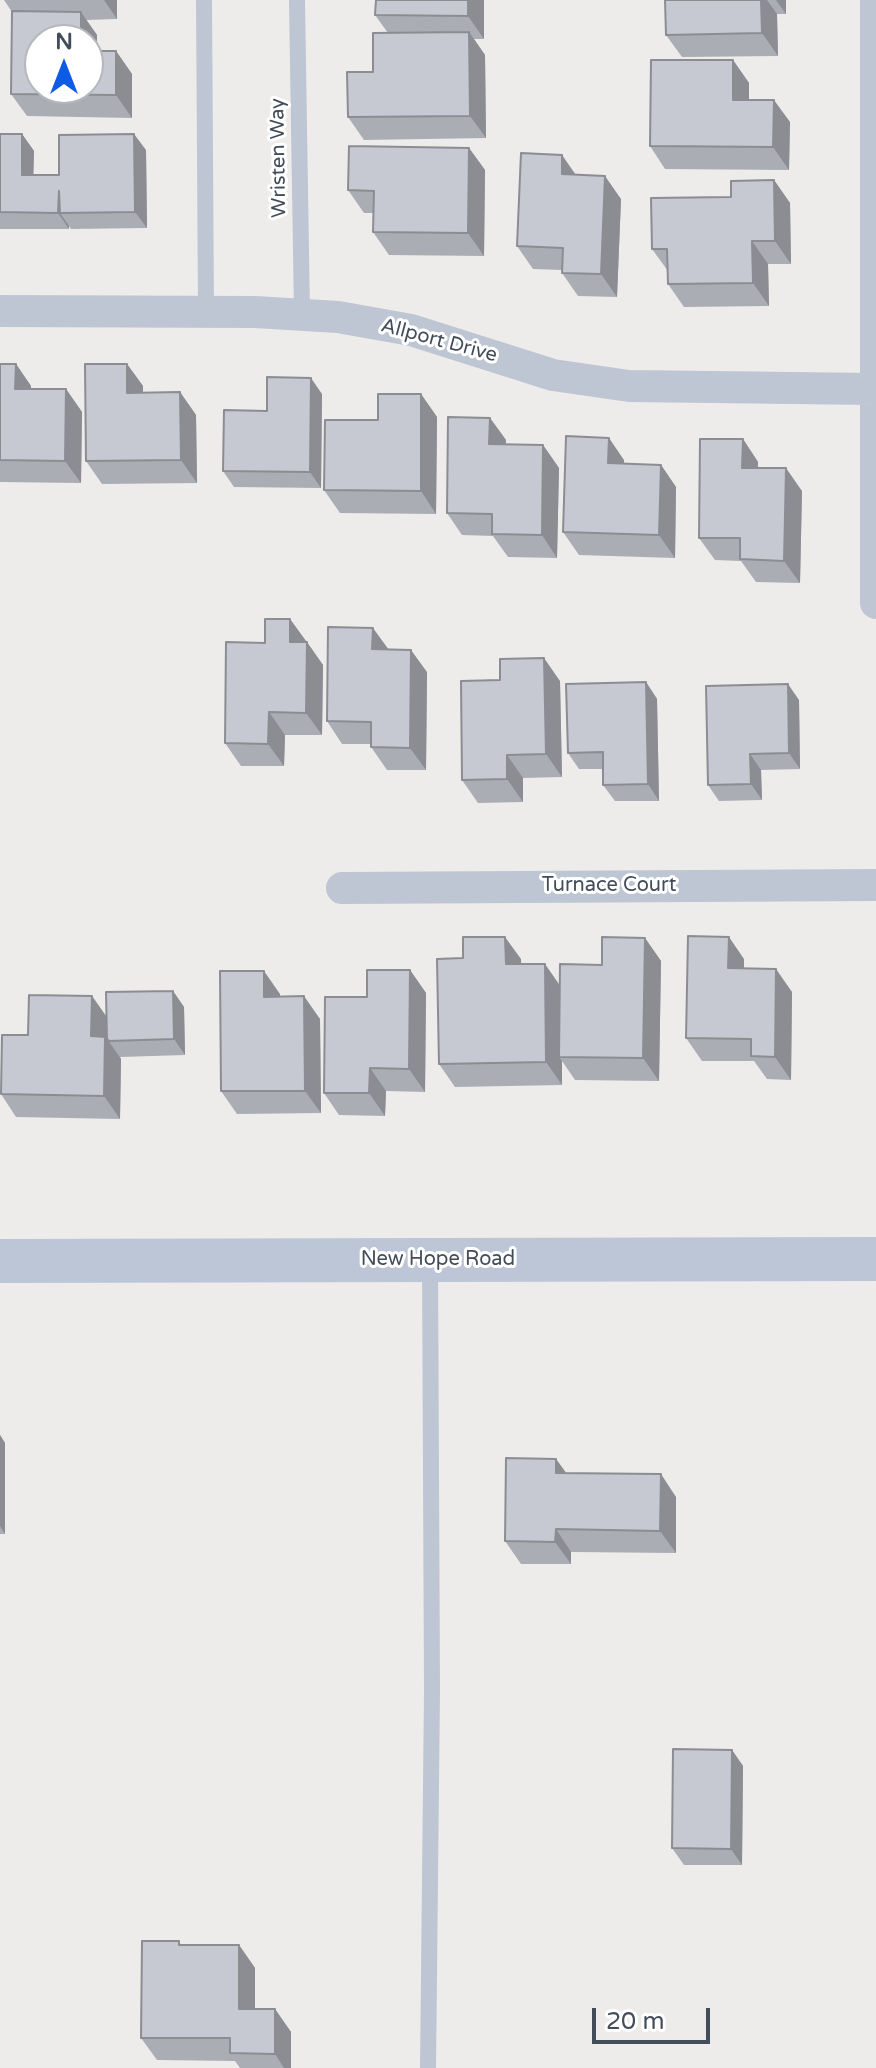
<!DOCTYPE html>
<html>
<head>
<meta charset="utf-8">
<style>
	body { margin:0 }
	#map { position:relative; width:876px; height:2068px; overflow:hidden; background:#eeebeb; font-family:"Varela Round",sans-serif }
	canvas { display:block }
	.north { position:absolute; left:24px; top:24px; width:80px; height:80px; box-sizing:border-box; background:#fff; border:2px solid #b4b8bd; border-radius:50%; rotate:0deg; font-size:22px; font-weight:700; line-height:32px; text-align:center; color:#434d59 }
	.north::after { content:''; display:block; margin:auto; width:28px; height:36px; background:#0e5be5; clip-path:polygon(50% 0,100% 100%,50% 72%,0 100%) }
	.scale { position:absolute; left:592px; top:2008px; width:118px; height:36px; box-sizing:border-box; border:4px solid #434d59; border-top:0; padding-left:10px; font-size:24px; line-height:28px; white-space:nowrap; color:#434d59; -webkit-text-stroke:6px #fff; paint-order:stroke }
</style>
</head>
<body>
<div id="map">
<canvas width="876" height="2068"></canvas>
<div class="north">N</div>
<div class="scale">20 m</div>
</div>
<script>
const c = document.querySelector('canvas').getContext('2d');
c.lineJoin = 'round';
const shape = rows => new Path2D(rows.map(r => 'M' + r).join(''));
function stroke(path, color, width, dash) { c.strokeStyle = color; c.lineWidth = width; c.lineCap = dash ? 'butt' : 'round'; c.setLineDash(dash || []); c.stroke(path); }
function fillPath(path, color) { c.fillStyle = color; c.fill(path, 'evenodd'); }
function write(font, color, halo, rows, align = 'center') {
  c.font = font + ' "Varela Round",sans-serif'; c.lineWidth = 6; c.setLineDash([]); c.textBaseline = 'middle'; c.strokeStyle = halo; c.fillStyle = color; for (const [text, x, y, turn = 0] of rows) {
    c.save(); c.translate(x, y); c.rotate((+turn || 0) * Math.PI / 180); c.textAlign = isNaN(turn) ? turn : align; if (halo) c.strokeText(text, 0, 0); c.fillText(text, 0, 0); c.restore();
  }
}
stroke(shape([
	[204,0,206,312],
	[297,0,302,315],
	[428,2068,432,1690,430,1261]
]), '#bdc6d2', 16);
stroke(shape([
	[876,0,876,603],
	[0,311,255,312,338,317,411,330,553,375,629,386,876,389],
	[342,888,876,885]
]), '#bdc6d2', 32);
stroke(shape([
	[0,1261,876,1259]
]), '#bcc6d6', 44);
fillPath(shape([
	[4,0,117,0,117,19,86,20,97,35,97,51,116,51,132,74,132,118,27,116,11,94,12,12],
	[484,0,484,39,474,39,485,55,486,138,364,140,348,117,373,72,388,33,375,15],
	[665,0,786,0,786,14,777,14,778,56,682,57,666,35],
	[733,60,749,83,749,100,790,122,789,170,665,169,650,146],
	[0,134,22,134,34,151,33,175,59,175,146,150,147,228,71,229,69,226,69,229,0,229],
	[469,148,485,170,484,256,389,255,373,232,374,213,364,213,348,190],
	[576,175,621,199,617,297,578,296,562,273,562,270,533,269,517,246],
	[774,180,790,203,791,264,768,264,769,306,684,307,668,284,668,271,652,249,731,197],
	[0,364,16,364,31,386,31,389,66,389,82,412,81,483,0,482],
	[127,364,143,386,143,393,180,392,196,415,197,483,102,484,86,461],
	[322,394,321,488,234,487,223,471,267,411],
	[421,394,437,417,436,514,340,513,324,490,378,420],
	[490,418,506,440,505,444,543,445,559,468,557,558,508,557,493,536,462,535,447,513],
	[743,439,758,462,758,468,802,491,800,583,756,582,741,561,715,560,699,538],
	[624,460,624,464,661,465,676,487,675,558,579,555,563,532],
	[290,619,323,665,322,735,285,735,284,766,241,766,225,743,265,643],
	[388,649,427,672,426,770,387,770,371,747,371,744,342,744,327,721],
	[500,680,560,681,562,777,523,778,523,802,478,803,462,780],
	[646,682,657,699,659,801,615,801,603,785,603,769,579,769,568,753],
	[799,700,800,769,761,770,762,800,719,801,708,785],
	[645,938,661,961,659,1081,575,1080,562,1061,562,1085,455,1087,439,1064,521,959,521,964,560,986,602,965],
	[744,959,744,968,792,992,791,1080,767,1079,754,1061,702,1061,686,1038],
	[410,970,426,993,425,1092,386,1091,385,1116,339,1115,324,1093,367,997],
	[173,991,184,1007,185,1055,120,1057,121,1059,120,1119,16,1117,1,1094,28,1035,92,996,106,1016],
	[280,994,280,996,320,1019,321,1113,237,1114,221,1091],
	[0,1435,5,1443,5,1534,0,1534],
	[556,1459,566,1473,676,1497,676,1553,571,1552,571,1564,521,1564,505,1541],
	[732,1750,743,1766,742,1865,684,1865,672,1848],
	[179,1941,181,1945,239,1945,255,1968,255,2009,275,2009,291,2032,291,2068,240,2068,235,2061,157,2060,141,2038]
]), '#abadb5');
fillPath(shape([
	[104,0,117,0,117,19],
	[468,0,484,0,484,39,468,16],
	[761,0,767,0,777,14,778,56,762,33],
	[776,0,786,0,786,14],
	[81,12,97,35,97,74,88,61,88,40,81,40],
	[469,32,485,55,486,138,470,116],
	[116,51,132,74,132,118,116,95],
	[733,60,749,83,749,122,733,100],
	[774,100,790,122,789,170,773,147],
	[22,134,34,151,33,192,22,175],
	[134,134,146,150,147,228,135,212],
	[469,148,485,170,484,256,468,233],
	[562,155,578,178,562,174],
	[605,176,621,199,617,297,601,274],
	[774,180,790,203,791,264,775,241],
	[59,191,60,213,69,226,69,229,58,213],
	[752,241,768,264,769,306,753,283],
	[16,364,31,386,31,411,15,389],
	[127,364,143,386,143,415,127,393],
	[311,378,322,394,321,488,310,472],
	[66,389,82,412,81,483,65,461],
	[180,392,196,415,197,483,181,460],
	[421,394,437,417,436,514,421,491],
	[490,418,506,440,505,467,489,444],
	[609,438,624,460,624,486,608,463],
	[743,439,758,462,757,490,742,468],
	[543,445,559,468,557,558,542,535],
	[661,465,676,487,675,558,659,535],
	[786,468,802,491,800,583,784,561],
	[290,619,306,641,306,664,290,642],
	[373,628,389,650,372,649],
	[307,642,323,665,322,735,306,713],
	[411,650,427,672,426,770,410,748],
	[544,658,560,681,562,777,546,754],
	[646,682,657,699,659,801,648,784],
	[788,684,799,700,800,769,789,753],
	[269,712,285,735,284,766,268,744],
	[750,754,761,770,762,800,751,784],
	[507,755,523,778,523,802,507,779],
	[505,937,521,959,522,987,506,964],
	[729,937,744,959,744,991,728,968],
	[645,938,661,961,659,1081,643,1058],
	[545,964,561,987,559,1057,562,1061,562,1085,546,1062],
	[776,969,792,992,791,1080,775,1057],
	[410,970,426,993,425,1092,409,1069],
	[264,971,280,994,280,1019,264,997],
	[173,991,184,1007,185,1055,174,1039],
	[92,996,108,1019,108,1040,121,1059,120,1119,104,1096,91,1036],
	[304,996,320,1019,321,1113,305,1091],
	[370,1068,386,1091,385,1116,369,1093],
	[0,1435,5,1443,5,1534,0,1526],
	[556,1459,572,1481,556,1473],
	[661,1474,676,1497,676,1553,660,1531],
	[556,1529,571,1552,571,1564,555,1542],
	[732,1750,743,1766,742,1865,731,1849],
	[239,1945,255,1968,255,2031,239,2009],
	[275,2009,291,2032,291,2068,284,2068,275,2054]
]), '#8b8d93');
const building = shape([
	[376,0,468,0,468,16,375,15,376,0],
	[665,0,761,0,762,33,666,35,665,0],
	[12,11,81,12,81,40,40,40,40,88,88,88,88,51,116,51,116,95,11,94,12,11],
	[469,32,470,116,348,117,347,72,373,72,373,33,469,32],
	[651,60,733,60,733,100,774,100,773,147,650,146,651,60],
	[0,134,22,134,22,175,59,175,59,135,134,134,135,212,60,213,59,191,58,213,0,212,0,134],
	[349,146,469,148,468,233,373,232,374,191,348,190,349,146],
	[521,153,562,155,562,174,605,176,601,274,562,273,563,248,517,246,521,153],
	[774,180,775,241,752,241,753,283,668,284,667,249,652,249,651,198,731,197,731,181,774,180],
	[0,364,16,364,15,389,66,389,65,461,0,460,0,364],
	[85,364,127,364,127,393,180,392,181,460,86,461,85,364],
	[267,377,311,378,310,472,223,471,224,410,267,411,267,377],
	[378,394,421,394,421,491,324,490,325,420,378,420,378,394],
	[448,417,490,418,489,444,543,445,542,535,492,534,492,514,447,513,448,417],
	[566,436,609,438,608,463,661,465,659,535,563,532,566,436],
	[700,439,743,439,742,468,786,468,784,561,740,559,740,538,699,538,700,439],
	[265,619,290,619,290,642,307,642,306,713,269,712,268,744,225,743,226,642,265,643,265,619],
	[328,627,373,628,372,649,411,650,410,748,371,747,371,722,327,721,328,627],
	[544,658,546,754,507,755,507,779,462,780,461,681,500,680,500,659,544,658],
	[646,682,648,784,603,785,603,752,568,753,566,684,646,682],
	[788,684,789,753,750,754,751,784,708,785,706,686,788,684],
	[688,936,729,937,728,968,776,969,775,1057,751,1056,751,1039,686,1038,688,936],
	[463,937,505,937,506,964,545,964,546,1062,439,1064,437,959,463,958,463,937],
	[602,937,645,938,643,1058,559,1057,560,964,602,965,602,937],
	[367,970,410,970,409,1069,370,1068,369,1093,324,1093,325,997,367,997,367,970],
	[220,971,264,971,264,997,304,996,305,1091,221,1091,220,971],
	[173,991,174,1039,109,1041,107,1039,106,992,173,991],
	[29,995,92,996,91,1036,105,1037,104,1096,1,1094,2,1035,28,1035,29,995],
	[506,1458,556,1459,556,1473,661,1474,660,1531,556,1529,555,1542,505,1541,506,1458],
	[673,1749,732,1750,731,1849,672,1848,673,1749],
	[142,1941,179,1941,179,1945,239,1945,239,2009,275,2009,275,2054,230,2053,230,2038,141,2038,142,1941]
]);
fillPath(building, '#c7c9d2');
stroke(building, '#8b8d93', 2);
write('20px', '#434d59', '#fff', [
	["Wristen Way",279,158,-91],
	["Allport Drive",439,341,15],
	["Turnace Court",609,886],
	["New Hope Road",438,1260]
]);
</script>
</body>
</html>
